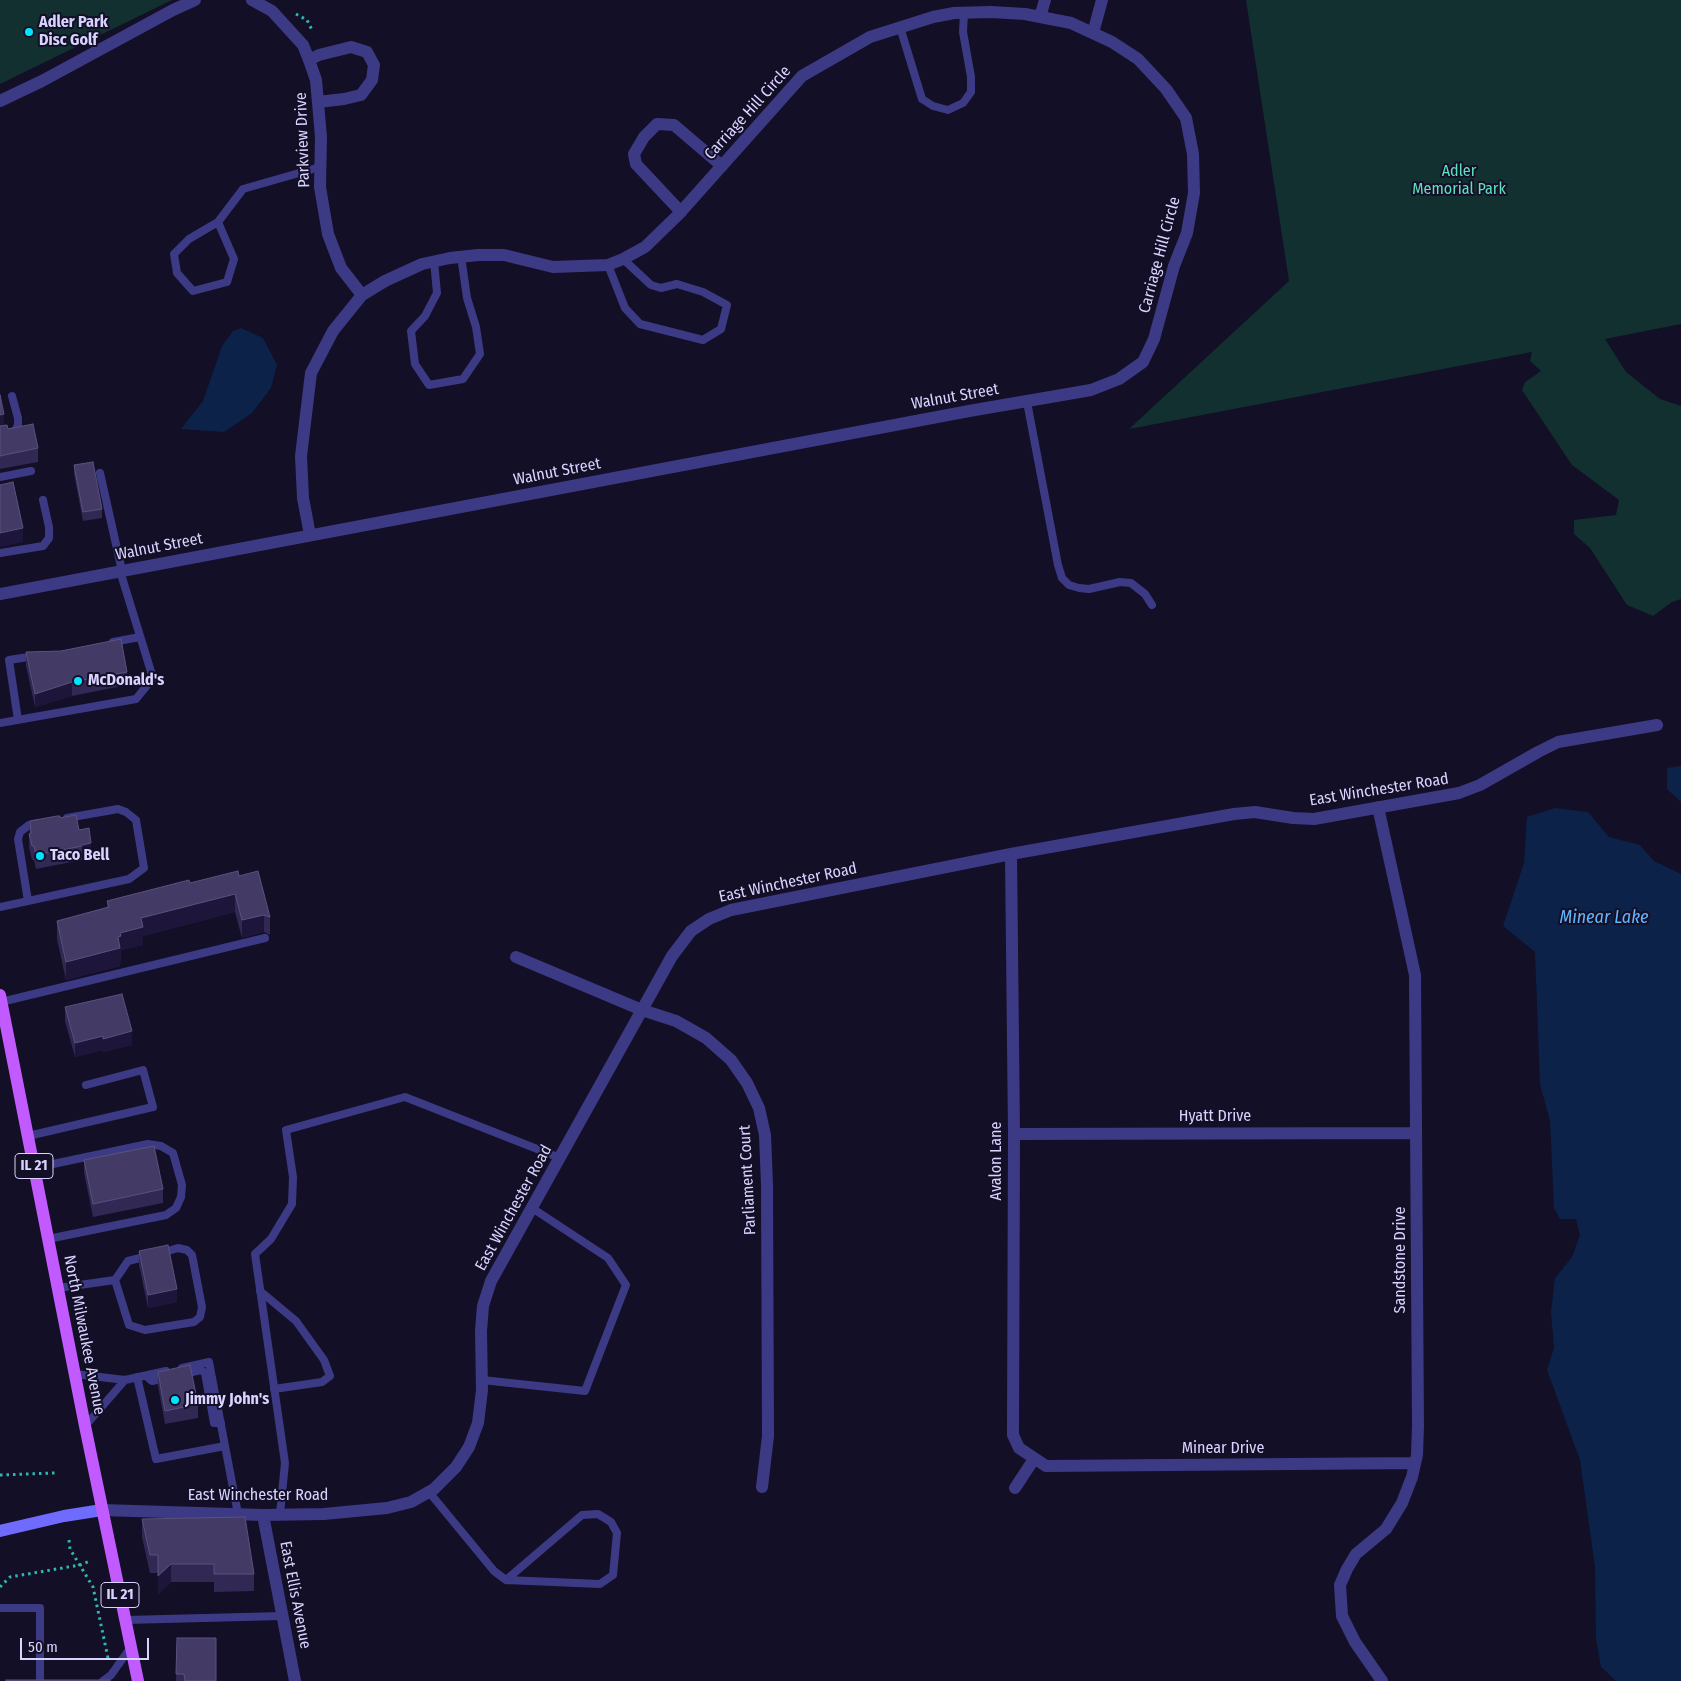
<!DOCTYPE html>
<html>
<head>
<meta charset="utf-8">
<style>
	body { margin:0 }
	#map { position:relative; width:1681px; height:1681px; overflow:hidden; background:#130f26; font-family:"Fira Sans Condensed",sans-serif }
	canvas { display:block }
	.scale { position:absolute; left:20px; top:1638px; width:129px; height:22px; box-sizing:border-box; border:2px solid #d9d4ff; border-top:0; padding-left:6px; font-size:15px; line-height:18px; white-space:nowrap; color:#d9d4ff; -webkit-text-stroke:4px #130f26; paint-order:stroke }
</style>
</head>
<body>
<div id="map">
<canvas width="1681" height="1681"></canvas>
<div class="scale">50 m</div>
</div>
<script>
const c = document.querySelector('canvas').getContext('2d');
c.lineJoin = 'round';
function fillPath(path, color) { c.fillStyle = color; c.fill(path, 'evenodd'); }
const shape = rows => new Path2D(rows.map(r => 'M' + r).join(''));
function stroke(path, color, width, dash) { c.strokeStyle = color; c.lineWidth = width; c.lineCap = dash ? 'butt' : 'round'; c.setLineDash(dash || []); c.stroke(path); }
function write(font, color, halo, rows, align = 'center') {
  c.font = font + ' "Fira Sans Condensed",sans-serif'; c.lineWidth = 4; c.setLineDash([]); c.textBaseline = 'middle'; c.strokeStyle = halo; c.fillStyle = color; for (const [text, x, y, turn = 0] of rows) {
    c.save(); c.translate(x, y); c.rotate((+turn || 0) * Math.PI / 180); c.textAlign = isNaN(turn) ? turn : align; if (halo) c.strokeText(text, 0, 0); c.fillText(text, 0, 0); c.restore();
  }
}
fillPath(shape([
	[0,0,172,0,0,84],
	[1246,0,1681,0,1681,324,1605,339,1626,372,1660,399,1681,406,1681,599,1672,602,1653,616,1627,605,1590,548,1574,534,1574,520,1616,515,1619,500,1572,465,1522,390,1525,382,1541,371,1530,361,1532,352,1129,429,1289,281]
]), '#12302f');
fillPath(shape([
	[241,328,263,338,277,365,271,388,252,413,224,432,181,429,203,401,222,346,233,331],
	[1681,766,1681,802,1667,789,1667,768],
	[1555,808,1588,812,1609,837,1640,845,1654,861,1681,874,1681,1681,1616,1681,1601,1667,1596,1639,1595,1567,1580,1460,1547,1370,1554,1348,1551,1312,1555,1278,1572,1257,1580,1235,1576,1219,1560,1219,1554,1208,1550,1121,1540,1084,1535,952,1503,926,1524,863,1527,817]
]), '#0c2248');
stroke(shape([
	[296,14,307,20,313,32],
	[0,1475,55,1473],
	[69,1540,70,1549,93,1587,108,1658],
	[0,1587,10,1577,80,1565,90,1561]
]), '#2fb8b0', 3, [2.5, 4]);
stroke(shape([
	[900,27,922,99,933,106,948,110,963,103,971,92,971,77,963,32,964,13],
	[218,222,234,259,227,282,193,291,177,273,174,254,189,239,218,222,243,189,320,167],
	[434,261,437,293,425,316,411,331,415,364,429,385,463,379,480,354,476,327,467,298,461,256],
	[608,265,625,308,640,324,703,340,721,329,727,305,703,292,677,284,661,288,651,285,623,259],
	[1027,402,1058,565,1062,578,1069,585,1079,588,1089,589,1120,582,1131,583,1145,594,1152,605],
	[0,434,15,431,18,425,18,418,12,396],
	[100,473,122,571],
	[0,477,31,471],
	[0,553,43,546,49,538,49,527,43,500],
	[113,642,140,637],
	[18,720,9,660,35,656],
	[0,723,136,699,153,678,120,571],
	[28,901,18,839,20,832,29,825,38,823],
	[0,907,129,879,144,868,136,820,126,812,118,809,67,818],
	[1,1002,265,938],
	[28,1136,153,1107,143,1070,86,1085],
	[34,1168,148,1144,161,1146,173,1153,182,1185,181,1197,176,1208,166,1215,48,1239],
	[115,1280,129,1325,145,1330,194,1322,200,1317,202,1307,192,1255,187,1250,178,1248,161,1253],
	[58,1288,115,1280,128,1261,148,1256],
	[260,1291,296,1321,324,1360,330,1376,322,1382,274,1389],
	[182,1368,209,1362,225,1446],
	[75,1374,125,1380,166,1371],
	[183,1374,201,1370,205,1373,214,1423,221,1423],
	[146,1376,152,1381,166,1378],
	[137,1377,156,1459,225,1446,238,1514],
	[482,1380,585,1391,626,1285,608,1258,532,1208],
	[85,1426,125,1380],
	[429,1492,494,1571,506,1580,600,1584,613,1575,617,1533,611,1522,598,1514,582,1515,506,1580],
	[280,1514,285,1463,255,1254,271,1239,292,1204,293,1177,286,1130,405,1097,560,1158],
	[0,1608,40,1608,40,1681],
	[125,1620,283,1616],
	[103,1681,111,1675,131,1647]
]), '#3d3a85', 8);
stroke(shape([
	[252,0,272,11,303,45,309,60,316,80,321,137,320,187,328,234,341,268,362,295],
	[1040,17,1045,0],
	[1093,33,1102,0],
	[309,60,319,55,351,47,367,52,374,65,372,80,361,95,344,99,318,102],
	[0,101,42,81,173,10,195,0],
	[681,212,636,164,634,154,644,137,657,124,674,125,722,166],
	[0,594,969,411,1091,390,1119,379,1143,362,1154,339,1174,266,1187,233,1194,193,1193,154,1186,118,1166,89,1138,59,1112,42,1071,23,1025,14,991,12,954,13,933,17,870,37,802,76,678,215,645,247,623,259,608,265,553,267,504,255,478,255,450,258,422,264,385,281,362,295,333,331,311,373,301,456,303,498,310,535],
	[1378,807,1415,975,1418,1426,1417,1455,1412,1477,1402,1503,1386,1529,1356,1554,1347,1569,1340,1585,1342,1616,1355,1642,1382,1681],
	[1011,854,1014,1134,1013,1435,1019,1448,1046,1466,1415,1463],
	[516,957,642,1010,676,1021,706,1038,731,1060,747,1083,759,1108,765,1135,767,1185,768,1436,762,1487],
	[1014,1134,1416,1133],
	[1015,1488,1034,1459],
	[102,1510,263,1515,324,1514,387,1508,411,1502,434,1489,456,1467,469,1447,478,1423,482,1390,481,1331,483,1306,491,1281,672,956,691,931,709,919,731,910,1011,854,1234,814,1255,812,1293,818,1314,819,1459,793,1480,785,1538,752,1558,742,1657,725],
	[263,1515,295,1681]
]), '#3d3a85', 12);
stroke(shape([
	[0,1531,64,1516,102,1510]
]), '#6f6bff', 12);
stroke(shape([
	[0,995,85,1426,138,1681]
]), '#c25bff', 12);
fillPath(shape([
	[0,395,4,425,8,429,38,448,38,462,0,469],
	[74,465,102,509,102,518,83,521,74,474],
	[26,652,127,672,127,685,72,696,35,707,26,666],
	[60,818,79,830,91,856,82,858,82,860,36,869,34,860,32,860,29,847,30,821],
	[239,876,270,917,270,935,264,932,242,938,235,912,143,936,143,945,121,950,120,966,66,980,57,939,57,921,107,907,107,901,190,883],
	[65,1007,132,1045,103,1052,103,1050,75,1057,65,1021],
	[84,1160,163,1189,163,1203,93,1217,84,1173],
	[139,1251,177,1302,148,1308,139,1265],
	[158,1372,198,1404,198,1418,165,1424,158,1386],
	[142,1519,254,1574,254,1591,214,1592,214,1582,171,1582,158,1594,158,1573,150,1573,142,1537],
	[177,1638,216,1681,176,1681]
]), '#312854');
fillPath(shape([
	[4,414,4,427,0,429,0,415],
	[23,528,23,542,0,547,0,533],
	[72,682,72,696,35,707,35,694],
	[91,843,91,856,82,858,82,845],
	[235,894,235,912,143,936,143,945,121,950,120,966,66,980,66,962,118,937,120,933,141,918],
	[264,915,264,932,242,938,242,920],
	[132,1031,132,1045,103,1052,103,1039],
	[103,1036,103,1050,75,1057,75,1043],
	[177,1289,177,1302,148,1308,148,1295],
	[171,1564,171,1582,158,1594,158,1576]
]), '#1d163a');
const building = shape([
	[0,395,4,414,0,415,0,395],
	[33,424,38,448,0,456,0,426,7,425,8,429,33,424],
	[93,462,102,509,83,512,74,465,93,462],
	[13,482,23,528,0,533,0,485,13,482],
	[121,639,127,672,72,682,35,694,26,652,61,651,121,639],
	[76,815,79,830,89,828,91,843,82,845,82,846,36,855,34,846,32,846,29,834,31,833,30,821,57,816,60,816,60,818,76,815],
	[238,871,239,876,258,871,270,917,264,915,242,920,235,894,141,918,143,927,120,933,121,936,118,937,120,948,66,962,57,921,109,907,107,901,189,880,190,883,238,871],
	[122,994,132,1031,103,1039,103,1036,75,1043,65,1007,122,994],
	[154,1146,163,1189,93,1204,84,1160,154,1146],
	[168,1245,177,1289,148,1295,139,1251,168,1245],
	[190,1365,198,1404,165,1411,158,1372,190,1365],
	[245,1517,254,1574,214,1574,214,1564,171,1564,158,1576,158,1555,150,1555,142,1519,245,1517],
	[177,1638,216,1638,216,1681,185,1681,184,1674,176,1674,177,1638],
	[6,1680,110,1680,110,1681,6,1681,6,1680]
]);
fillPath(building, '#433a66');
stroke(building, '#5a527e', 1);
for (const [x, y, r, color] of [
	[29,32,5,"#00e5ff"],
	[78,681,5,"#00e5ff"],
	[40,856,5,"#00e5ff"],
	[175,1400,5,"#00e5ff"]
]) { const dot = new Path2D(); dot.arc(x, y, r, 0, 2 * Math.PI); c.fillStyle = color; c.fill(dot); stroke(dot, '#130f26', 2); }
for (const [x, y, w] of [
	[34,1166,38],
	[120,1595,38]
]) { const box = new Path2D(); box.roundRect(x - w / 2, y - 12.5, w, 25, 4); c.fillStyle = '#130f26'; c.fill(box); stroke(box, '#d9d4ff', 1); }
write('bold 15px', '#d9d4ff', null, [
	["IL 21",34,1166],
	["IL 21",120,1595]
]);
write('bold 16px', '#d9d4ff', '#130f26', [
	["Adler Park",39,23],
	["Disc Golf",39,41],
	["McDonald's",88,681],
	["Taco Bell",50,856],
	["Jimmy John's",185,1400]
], 'left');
write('16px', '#d9d4ff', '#130f26', [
	["Carriage Hill Circle",748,113,-48],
	["Parkview Drive",303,140,-92],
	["Carriage Hill Circle",1160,255,-75],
	["Walnut Street",955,397,-10],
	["Walnut Street",557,472,-11],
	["Walnut Street",159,547,-11],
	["East Winchester Road",1379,790,-9],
	["East Winchester Road",788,883,-12],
	["Hyatt Drive",1215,1117],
	["Avalon Lane",997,1161,-90],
	["Parliament Court",748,1180,-93],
	["East Winchester Road",514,1208,-61],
	["Sandstone Drive",1401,1260,-90],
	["North Milwaukee Avenue",84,1335,79],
	["Minear Drive",1223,1449],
	["East Winchester Road",258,1496],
	["East Ellis Avenue",295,1595,79]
]);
write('16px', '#5fe0c0', '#130f26', [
	["Adler",1459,172],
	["Memorial Park",1459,190]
]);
write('italic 18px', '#62b6ff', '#130f26', [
	["Minear Lake",1604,918]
]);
</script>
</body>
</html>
